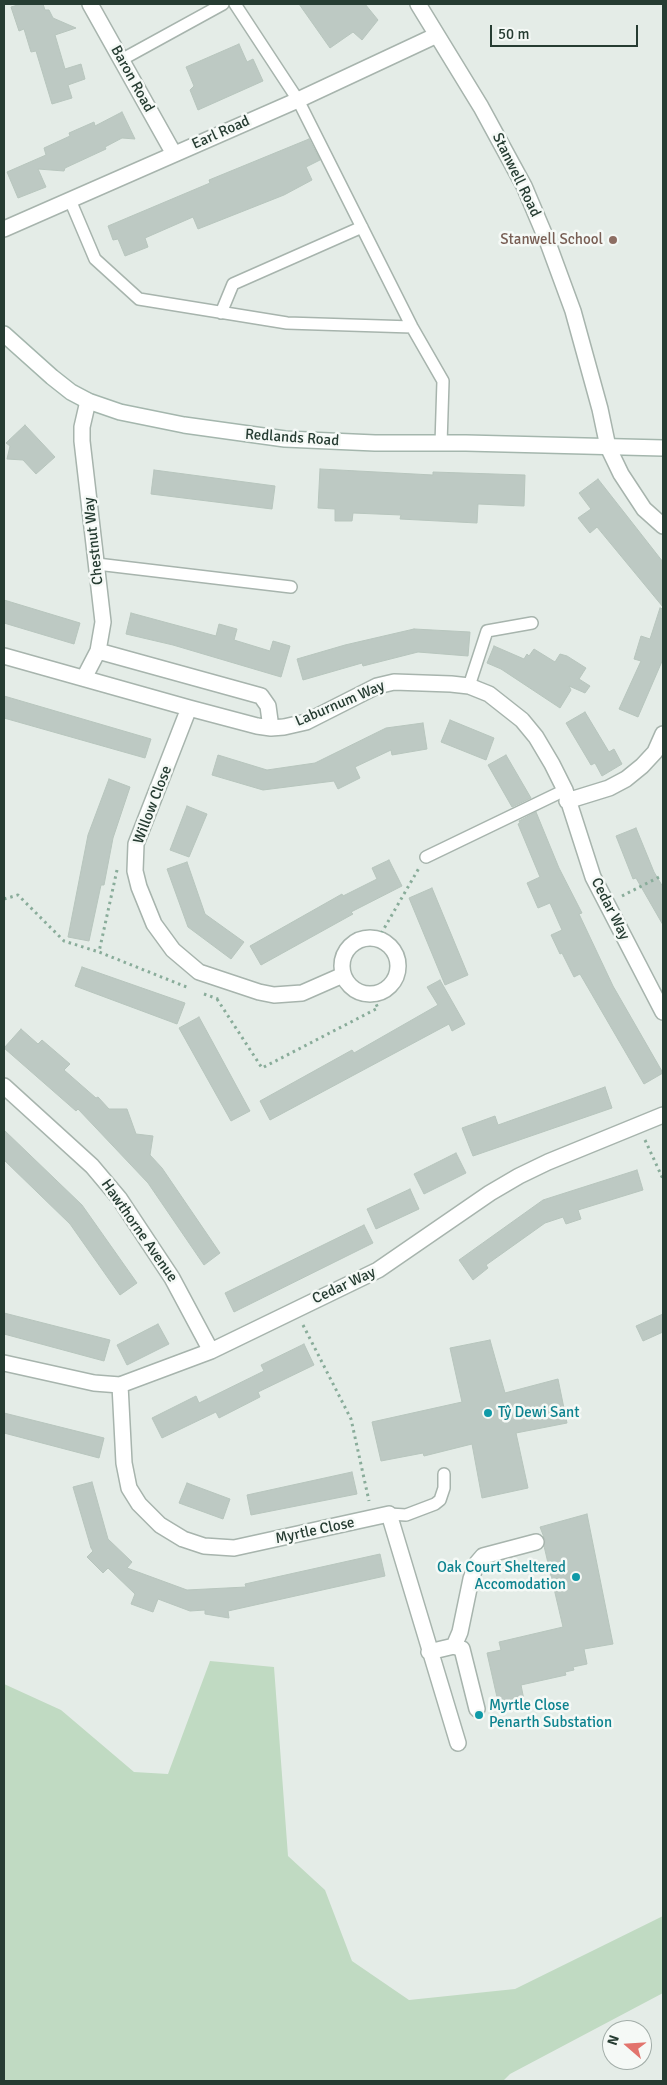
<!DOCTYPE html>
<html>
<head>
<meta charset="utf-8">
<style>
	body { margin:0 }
	#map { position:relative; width:667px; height:2085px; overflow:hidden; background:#e4ece7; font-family:Signika,sans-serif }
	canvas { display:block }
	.frame { position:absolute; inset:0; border:5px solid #263c32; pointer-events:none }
	.north { position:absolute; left:602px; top:2020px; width:50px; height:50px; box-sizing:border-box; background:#f5f9f6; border:1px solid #a2ada8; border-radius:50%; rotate:289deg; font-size:14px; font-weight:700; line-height:20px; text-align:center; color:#263c32 }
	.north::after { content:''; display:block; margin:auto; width:18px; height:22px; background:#e2746d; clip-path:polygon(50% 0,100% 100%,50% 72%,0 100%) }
	.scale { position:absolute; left:490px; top:25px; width:148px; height:22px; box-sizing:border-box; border:2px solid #263c32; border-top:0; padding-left:6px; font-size:15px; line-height:18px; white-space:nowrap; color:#263c32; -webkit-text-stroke:4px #f5f9f6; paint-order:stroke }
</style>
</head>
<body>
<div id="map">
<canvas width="667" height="2085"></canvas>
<div class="frame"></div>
<div class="north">N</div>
<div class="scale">50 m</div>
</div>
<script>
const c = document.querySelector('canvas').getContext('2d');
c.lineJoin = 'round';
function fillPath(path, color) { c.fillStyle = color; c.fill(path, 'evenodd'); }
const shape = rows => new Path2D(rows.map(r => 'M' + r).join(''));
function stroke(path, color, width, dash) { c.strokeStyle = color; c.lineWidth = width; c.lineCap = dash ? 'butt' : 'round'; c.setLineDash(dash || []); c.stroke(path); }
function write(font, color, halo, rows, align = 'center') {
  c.font = font + ' Signika,sans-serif'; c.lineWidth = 5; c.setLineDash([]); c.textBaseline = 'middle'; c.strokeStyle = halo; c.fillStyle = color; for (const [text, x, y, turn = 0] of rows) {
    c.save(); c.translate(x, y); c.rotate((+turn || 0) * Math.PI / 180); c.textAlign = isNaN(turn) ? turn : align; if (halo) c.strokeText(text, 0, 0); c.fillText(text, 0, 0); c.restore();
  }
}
fillPath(shape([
	[210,1661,274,1667,288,1856,325,1890,352,1961,409,2000,515,1989,663,1916,663,1993,510,2074,503,2081,4,2081,4,1684,61,1710,134,1772,168,1774]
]), '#c0dac2');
const building = shape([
	[21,4,43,4,45,10,49,10,53,18,76,28,55,35,65,69,81,64,85,79,68,85,72,98,52,104,36,51,31,52,24,29,19,31,11,7,21,4],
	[299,4,365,4,378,20,362,40,353,32,330,48,299,4],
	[239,44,247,62,253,59,263,81,198,110,190,90,194,86,186,67,239,44],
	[122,112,135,139,122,138,105,147,106,149,65,168,64,171,38,169,46,187,18,198,7,172,46,155,44,148,70,136,69,133,94,122,95,126,122,112],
	[309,139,320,160,306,167,312,180,284,195,198,229,193,217,145,238,148,247,125,256,118,239,113,240,108,226,210,183,209,180,309,139],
	[25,425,55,457,36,474,23,460,7,459,10,446,6,443,25,425],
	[320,469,433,475,433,472,525,475,524,506,478,504,477,523,400,519,401,515,353,513,352,521,335,521,335,509,318,508,320,469],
	[154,470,275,486,272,509,151,494,154,470],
	[598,479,663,562,663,607,597,527,590,533,578,518,591,509,579,493,598,479],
	[4,600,80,623,74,644,4,623,4,600],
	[660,608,663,609,663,659,638,717,619,709,641,661,634,659,641,636,650,639,660,608],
	[131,613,216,636,219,624,237,629,234,640,270,651,273,641,290,646,281,677,173,645,126,634,131,613],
	[414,629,470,632,468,656,418,652,363,666,362,663,303,680,297,659,345,645,414,629],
	[494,646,524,659,527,654,529,656,534,649,555,662,560,654,567,656,586,668,579,679,590,686,585,693,569,686,571,690,560,708,501,669,487,663,494,646],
	[4,696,151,739,145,758,4,718,4,696],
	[585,712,609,752,614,749,622,764,602,776,595,763,591,765,566,723,585,712],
	[450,720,494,738,486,760,441,742,450,720],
	[423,723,427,749,392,755,391,750,355,767,360,778,338,789,334,781,263,790,212,775,218,755,267,770,315,763,386,728,423,723],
	[506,755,531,798,512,807,488,765,506,755],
	[109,779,130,787,113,838,104,885,101,885,89,941,68,937,88,835,109,779],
	[187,806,207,814,189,857,170,850,187,806],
	[536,812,559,868,582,913,579,914,613,986,663,1073,644,1084,580,974,574,977,562,953,560,954,551,935,562,930,550,903,538,908,527,883,540,877,518,824,520,823,519,821,536,812],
	[636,828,654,872,663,887,663,925,636,878,633,879,616,836,636,828],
	[389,860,402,886,351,912,353,914,261,965,250,946,342,894,343,896,377,879,372,868,389,860],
	[187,862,205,914,244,942,231,959,188,927,167,869,187,862],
	[432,888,468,975,445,985,409,898,432,888],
	[82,967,185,1003,177,1024,75,986,82,967],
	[440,980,465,1024,452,1031,449,1024,270,1120,260,1101,352,1050,354,1053,438,1005,427,987,440,980],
	[199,1017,250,1111,231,1121,179,1028,199,1017],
	[21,1029,38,1044,42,1040,70,1064,64,1070,96,1098,98,1097,109,1109,127,1109,136,1134,153,1136,150,1155,162,1168,220,1253,204,1265,148,1183,78,1109,76,1111,4,1048,21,1029],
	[605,1087,612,1108,473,1156,462,1128,495,1116,498,1125,605,1087],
	[4,1130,82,1205,137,1283,120,1295,70,1224,4,1160,4,1130],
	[456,1153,466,1173,424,1194,414,1174,456,1153],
	[637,1170,643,1190,578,1210,581,1219,566,1224,563,1217,545,1223,486,1265,488,1268,473,1280,459,1260,543,1200,637,1170],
	[410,1189,419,1209,376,1229,367,1209,410,1189],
	[364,1225,373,1243,234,1312,225,1293,364,1225],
	[4,1313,110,1340,104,1361,4,1334,4,1313],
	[663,1314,663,1332,643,1341,636,1326,663,1314],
	[158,1324,169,1344,127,1365,117,1345,158,1324],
	[490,1340,505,1393,558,1379,567,1423,516,1433,528,1488,482,1498,472,1444,424,1456,423,1453,381,1461,372,1422,462,1402,450,1348,490,1340],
	[304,1344,314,1365,258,1392,260,1397,219,1418,216,1412,162,1438,152,1418,196,1396,199,1403,264,1371,261,1365,304,1344],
	[4,1413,104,1438,99,1458,4,1433,4,1413],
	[352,1472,357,1494,251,1515,247,1495,352,1472],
	[92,1482,108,1539,132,1562,127,1568,187,1590,246,1587,245,1584,380,1554,385,1576,228,1611,229,1618,205,1614,205,1610,190,1611,158,1599,153,1612,131,1604,135,1594,108,1568,103,1573,87,1557,93,1551,91,1548,73,1487,92,1482],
	[187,1483,230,1499,223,1519,179,1503,187,1483],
	[587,1514,613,1644,584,1649,587,1664,573,1667,574,1670,565,1672,566,1675,521,1685,524,1700,499,1706,487,1653,501,1650,499,1642,563,1627,544,1546,545,1540,540,1527,587,1514]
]);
fillPath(building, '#bdc9c3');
stroke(building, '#b7c5bd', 1);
const lane = shape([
	[235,4,298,100,412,327,443,381,441,444],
	[121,60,223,4],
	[70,200,95,259,139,299,287,323,412,327],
	[221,313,233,284,362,227],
	[97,564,291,587],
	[469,686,487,631,532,623],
	[426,857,565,790],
	[389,1514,406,1515,435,1504,440,1500,444,1488,444,1474]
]);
const street = shape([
	[90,4,174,154],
	[418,4,481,107,524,186,548,243,573,311,600,409,608,447,621,474,644,509,663,526],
	[4,229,298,100,437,35],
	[98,651,261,696,268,706,271,728],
	[4,656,189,708,257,726,271,728,284,727,306,722,377,686,394,682,451,684,469,686,489,694,522,720,536,737,552,764,565,790,593,877,663,1012],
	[84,678,98,651,103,622,82,441,82,427,88,401],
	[189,708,136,844,135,871,139,887,154,924,173,950,199,972,259,992,274,995,302,993,343,975],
	[567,801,609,788,626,779,642,766,655,752,663,734],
	'342 966a28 28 0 1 1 56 0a28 28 0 1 1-56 0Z',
	[4,1086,92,1166,119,1198,172,1278,211,1351],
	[4,1363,94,1383,120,1385,211,1351,378,1270,490,1193,519,1176,548,1162,663,1115],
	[120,1385,124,1463,129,1488,139,1504,160,1525,183,1539,204,1546,234,1548,389,1514,458,1743],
	[454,1646,460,1632,471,1579,477,1563,483,1556,536,1542],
	[429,1652,454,1646,462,1649,477,1709]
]);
const secondary = shape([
	[4,334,52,377,71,392,88,401,120,412,184,425,285,439,375,443,466,443,663,448]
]);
stroke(lane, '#a7b4ad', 14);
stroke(street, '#a7b4ad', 18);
stroke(secondary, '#a4b6ad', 18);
stroke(shape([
	[117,870,99,952,189,988],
	[622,896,663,875],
	[4,899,18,895,64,941,99,952],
	[378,939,419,868],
	[204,994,218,999],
	[217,999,262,1068,378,1008,371,994],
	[645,1140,663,1179],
	[303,1325,351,1419,369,1501]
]), '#89ac9a', 3, [2.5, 4]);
stroke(lane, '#fff', 11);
stroke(street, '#fff', 15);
stroke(secondary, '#fff', 15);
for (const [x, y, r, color] of [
	[613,240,5,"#8d6e63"],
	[488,1413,5,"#0f9aa8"],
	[576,1577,5,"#0f9aa8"],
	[479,1715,5,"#0f9aa8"]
]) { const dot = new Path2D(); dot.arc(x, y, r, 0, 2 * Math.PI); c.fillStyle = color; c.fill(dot); stroke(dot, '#f5f9f6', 2); }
write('15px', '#263c32', '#f5f9f6', [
	["Baron Road",132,79,61],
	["Earl Road",221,133,-24],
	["Stanwell Road",516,175,64],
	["Redlands Road",292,438,4],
	["Chestnut Way",94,541,-96],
	["Laburnum Way",340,704,-23],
	["Willow Close",153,805,-69],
	["Cedar Way",610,909,63],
	["Hawthorne Avenue",139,1231,55],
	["Cedar Way",344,1286,-25],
	["Myrtle Close",315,1531,-12]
]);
write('15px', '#785e54', '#f5f9f6', [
	["Stanwell School",603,240]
], 'right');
write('15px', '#0d838f', '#f5f9f6', [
	["Tŷ Dewi Sant",498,1413],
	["Oak Court Sheltered",566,1568,"right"],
	["Accomodation",566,1585,"right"],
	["Myrtle Close",489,1706],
	["Penarth Substation",489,1723]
], 'left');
</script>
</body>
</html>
